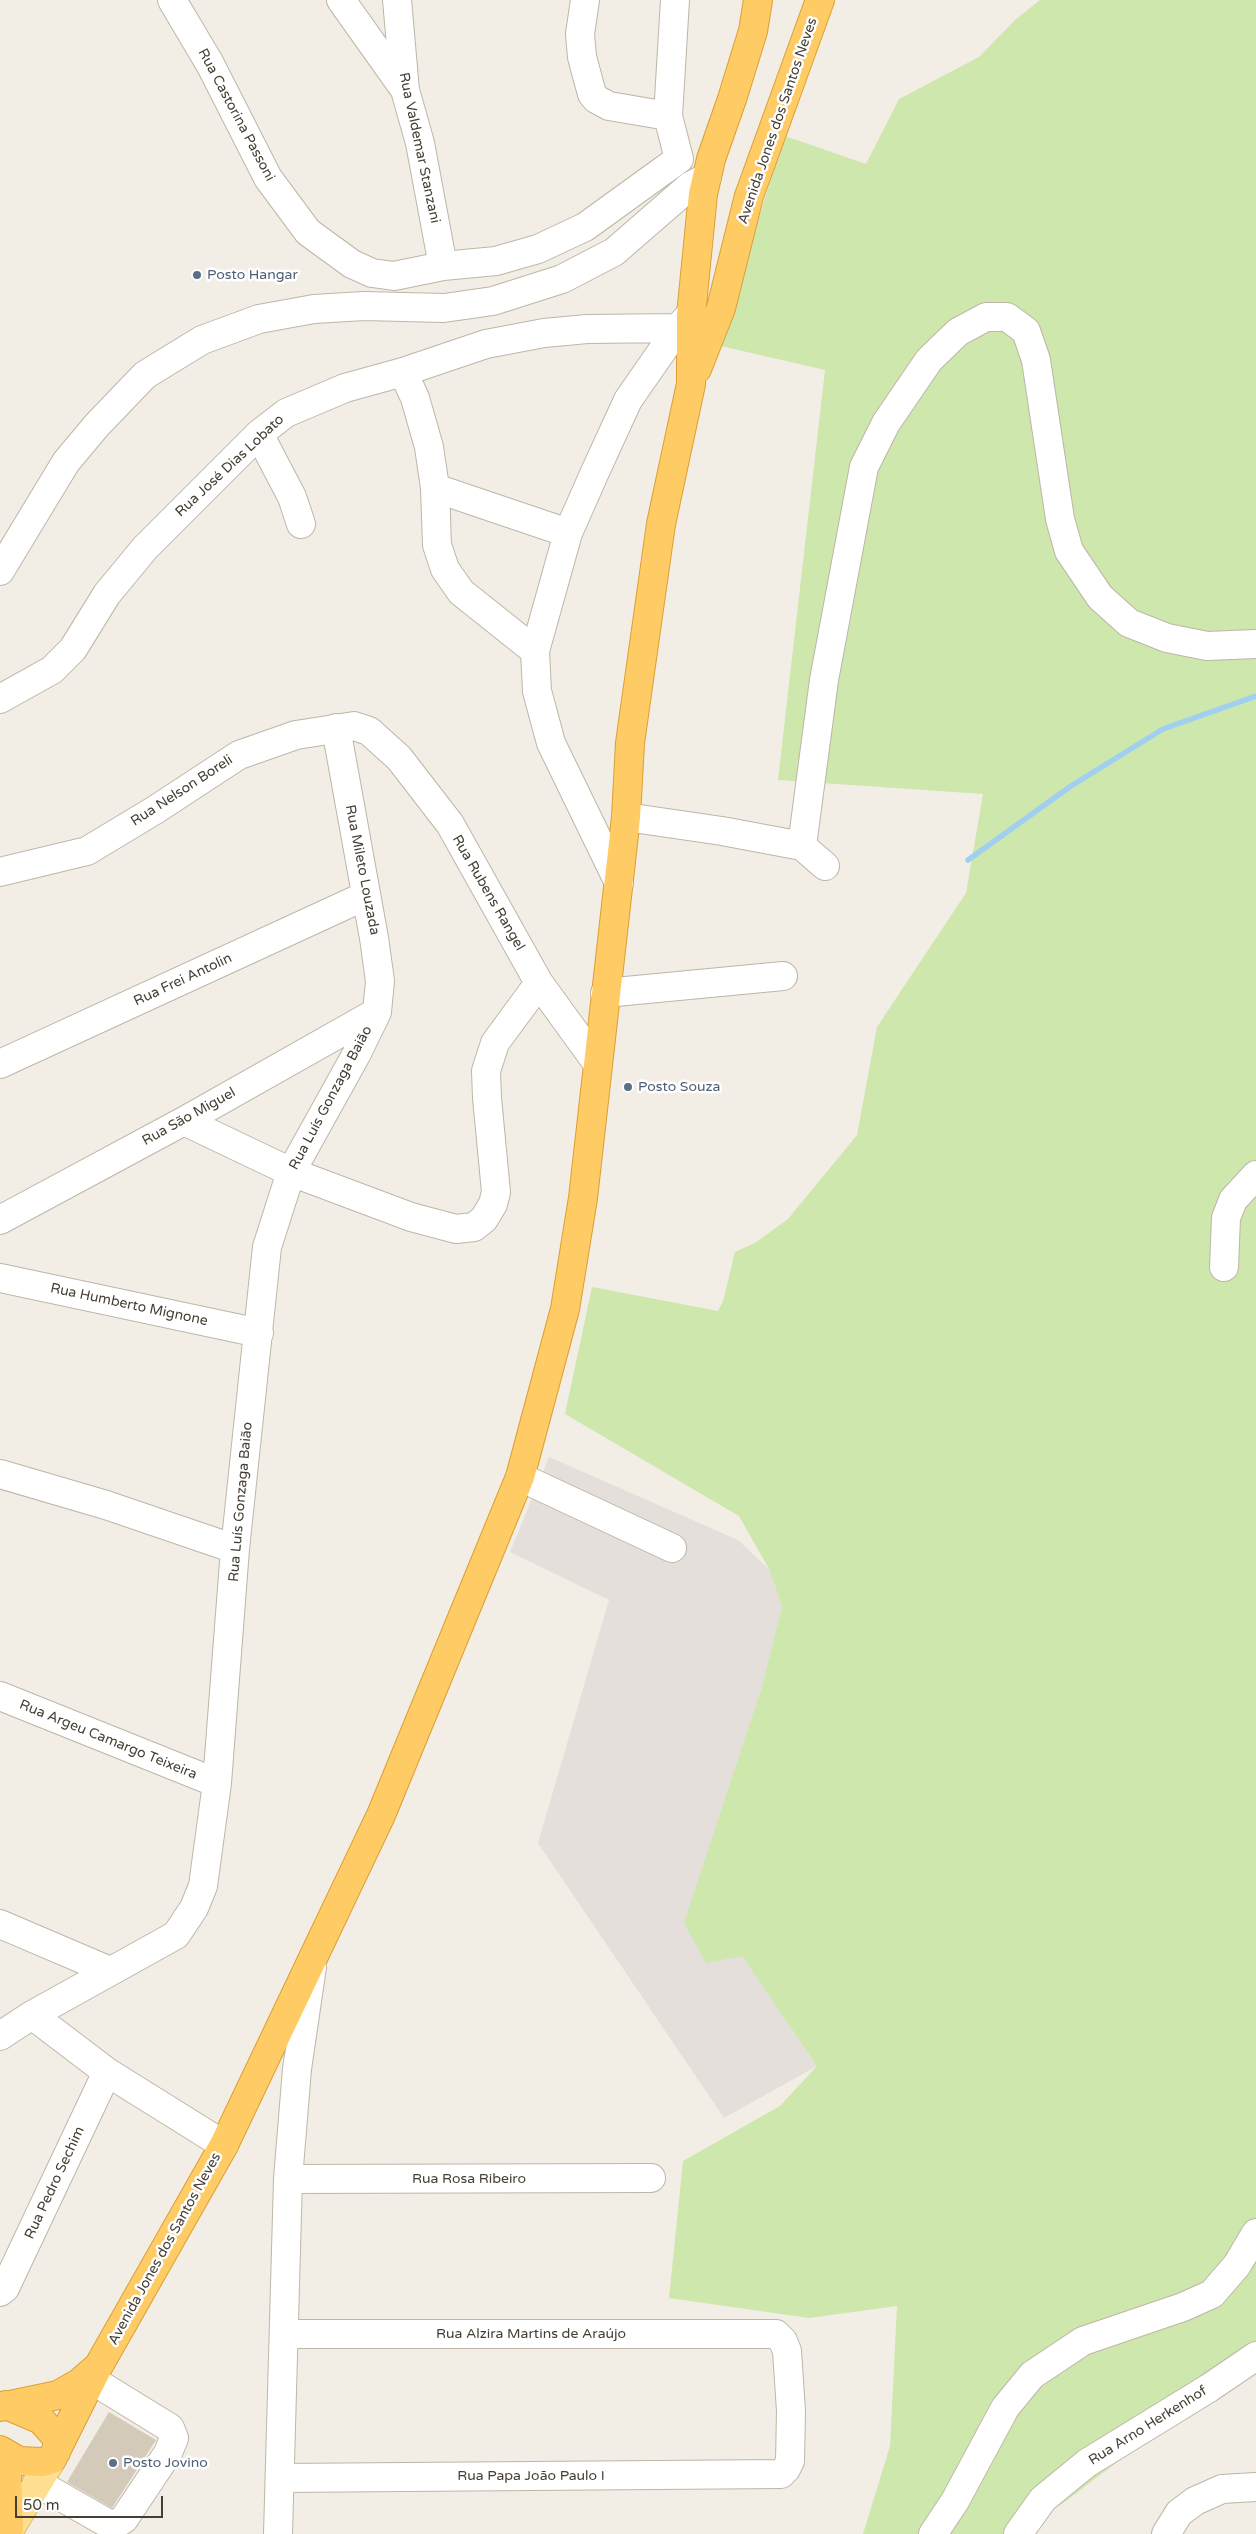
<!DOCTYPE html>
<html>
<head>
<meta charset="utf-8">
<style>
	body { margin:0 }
	#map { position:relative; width:1256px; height:2534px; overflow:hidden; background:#f2eee5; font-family:"Varela Round",sans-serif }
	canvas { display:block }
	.scale { position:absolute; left:15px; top:2496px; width:148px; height:22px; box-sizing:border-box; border:2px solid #453e34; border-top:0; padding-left:6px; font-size:15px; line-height:18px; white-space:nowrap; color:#453e34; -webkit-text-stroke:4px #fff; paint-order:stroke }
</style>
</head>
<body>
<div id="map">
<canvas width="1256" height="2534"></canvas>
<div class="scale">50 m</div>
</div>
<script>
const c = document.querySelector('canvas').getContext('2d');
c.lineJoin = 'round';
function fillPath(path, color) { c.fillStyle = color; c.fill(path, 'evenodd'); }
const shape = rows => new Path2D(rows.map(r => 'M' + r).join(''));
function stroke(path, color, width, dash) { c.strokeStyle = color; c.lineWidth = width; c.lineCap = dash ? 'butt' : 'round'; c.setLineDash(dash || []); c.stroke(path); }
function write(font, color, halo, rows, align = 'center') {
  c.font = font + ' "Varela Round",sans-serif'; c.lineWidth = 5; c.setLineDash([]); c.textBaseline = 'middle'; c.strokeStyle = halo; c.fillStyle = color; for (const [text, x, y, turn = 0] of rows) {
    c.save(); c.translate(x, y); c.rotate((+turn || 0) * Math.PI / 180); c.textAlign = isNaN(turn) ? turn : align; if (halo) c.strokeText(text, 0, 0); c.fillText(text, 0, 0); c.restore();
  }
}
fillPath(shape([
	[549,1457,738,1540,769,1569,782,1606,761,1690,742,1955,817,2066,724,2118,538,1843,609,1600,510,1552]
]), '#e4dfda');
fillPath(shape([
	[1040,0,1256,0,1256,2356,1062,2504,1010,2534,863,2534,890,2446,897,2306,809,2318,669,2298,683,2161,780,2106,817,2066,742,1956,706,1963,684,1923,761,1690,782,1606,769,1569,739,1516,565,1414,592,1287,718,1311,723,1301,735,1252,755,1243,788,1219,857,1135,877,1027,966,893,983,794,778,780,825,370,721,346,745,261,785,136,866,164,899,99,979,57,1015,20]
]), '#cde7ad');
stroke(shape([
	[968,860,1071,786,1163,729,1256,696]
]), '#a0cff0', 5.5);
fillPath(shape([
	[109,2412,156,2440,112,2508,67,2482]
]), '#d4caba');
const minor = shape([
	[172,0,210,64,268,178,308,232,352,264,372,273,394,276,443,266,496,261,538,249,585,227,679,159],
	[341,0,405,90],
	[397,0,405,90,420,143,443,266],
	[585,0,580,34,582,57,592,94,596,99,609,106,668,116],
	[675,0,668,116,679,159],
	[403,372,415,398,429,447,435,488,437,545,445,569,461,592,535,651],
	[259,434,292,497,301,524],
	[435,488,568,533],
	[0,571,66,462,97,425,145,375,202,340,259,319,314,309,364,306,444,308,493,301,562,279,614,252,690,186,707,177],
	[0,699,52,670,73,649,107,594,145,548,259,434,286,413,345,388,403,372,486,344,544,333,587,329,678,328],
	[626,817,722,831,802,846,825,866],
	[802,846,824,680,864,467,886,423,929,360,958,332,986,317,1007,317,1026,331,1036,360,1060,519,1069,551,1100,597,1129,623,1167,638,1207,646,1256,644],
	[0,872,87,851,155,810,239,755,296,735,354,726,369,731,399,758,450,824,539,983,597,1063],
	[619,883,551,743,537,691,535,651,568,533,595,472,628,400,678,328,688,317],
	[605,993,783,976],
	[0,1064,365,896],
	[184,1121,291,1172,411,1217,456,1229,474,1227,484,1219,493,1204,496,1192,487,1098,486,1071,495,1043,539,983],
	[0,1220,184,1121,377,1012],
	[1224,1267,1226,1218,1233,1200,1256,1175],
	[0,1278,259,1333],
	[0,1474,106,1505,235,1549],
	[520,1477,672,1548],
	[0,1696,217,1783],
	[0,1924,110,1971],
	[32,2015,107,2072,224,2145],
	[0,2036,32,2015,176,1935,194,1908,203,1886,217,1783,235,1549,267,1247,291,1172,356,1055,377,1012,380,981,374,938,336,728],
	[288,2179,651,2178],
	[0,2292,5,2288,107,2072],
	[281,2478,781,2474,786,2469,790,2461,791,2411,787,2351,783,2341,776,2334,285,2334],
	[37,2483,107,2523,116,2524,124,2519,168,2453,174,2438,170,2428,92,2380],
	[278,2534,288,2179,297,2069,312,1967],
	[933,2534,955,2501,1005,2408,1032,2375,1083,2341,1183,2307,1212,2294,1237,2265,1256,2233],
	[1018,2534,1043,2499,1087,2463,1209,2388,1256,2356],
	[1166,2534,1179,2513,1195,2501,1222,2489,1256,2487]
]);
const major = shape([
	[7,2534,52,2459]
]);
const highway = shape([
	[697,369,721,308,749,196,820,0],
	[6,2405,41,2420,58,2439,56,2452],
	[0,2407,58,2395,79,2383,95,2369],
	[0,2450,19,2461,43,2462,52,2459,98,2367,224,2145,381,1815,520,1477,565,1309,583,1198,626,817,630,743,661,524,691,384,691,315,703,194,711,159,732,99,753,31,758,0],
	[0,2453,7,2474,9,2528]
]);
stroke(minor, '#beb6a7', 30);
stroke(major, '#e3bc61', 30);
stroke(highway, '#dd9f34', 30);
stroke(minor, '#fff', 28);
stroke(major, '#fedf92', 28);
stroke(highway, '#fecb64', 28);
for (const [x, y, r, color] of [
	[197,275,5,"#5c6f8a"],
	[628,1087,5,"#5c6f8a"],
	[113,2463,5,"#5c6f8a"]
]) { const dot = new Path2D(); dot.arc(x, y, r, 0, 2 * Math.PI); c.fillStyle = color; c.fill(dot); stroke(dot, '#fff', 2); }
write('14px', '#453e34', '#fff', [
	["Rua Castorina Passoni",236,115,62],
	["Avenida Jones dos Santos Neves",778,121,-71],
	["Rua Valdemar Stanzani",419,148,78],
	["Rua José Dias Lobato",230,466,-43],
	["Rua Nelson Boreli",182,791,-33],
	["Rua Mileto Louzada",362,870,79],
	["Rua Rubens Rangel",488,893,60],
	["Rua Frei Antolin",183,980,-25],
	["Rua Luís Gonzaga Baião",331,1098,-62],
	["Rua São Miguel",189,1117,-29],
	["Rua Humberto Mignone",129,1305,12],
	["Rua Luís Gonzaga Baião",241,1502,-85],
	["Rua Argeu Camargo Teixeira",108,1740,22],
	["Rua Rosa Ribeiro",469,2179],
	["Rua Pedro Sechim",55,2183,-65],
	["Avenida Jones dos Santos Neves",165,2249,-61],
	["Rua Alzira Martins de Araújo",531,2334],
	["Rua Arno Herkenhof",1148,2426,-32],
	["Rua Papa João Paulo I",531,2476]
]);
write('14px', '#4e5e75', '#fff', [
	["Posto Hangar",207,275],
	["Posto Souza",638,1087],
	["Posto Jovino",123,2463]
], 'left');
</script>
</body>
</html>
